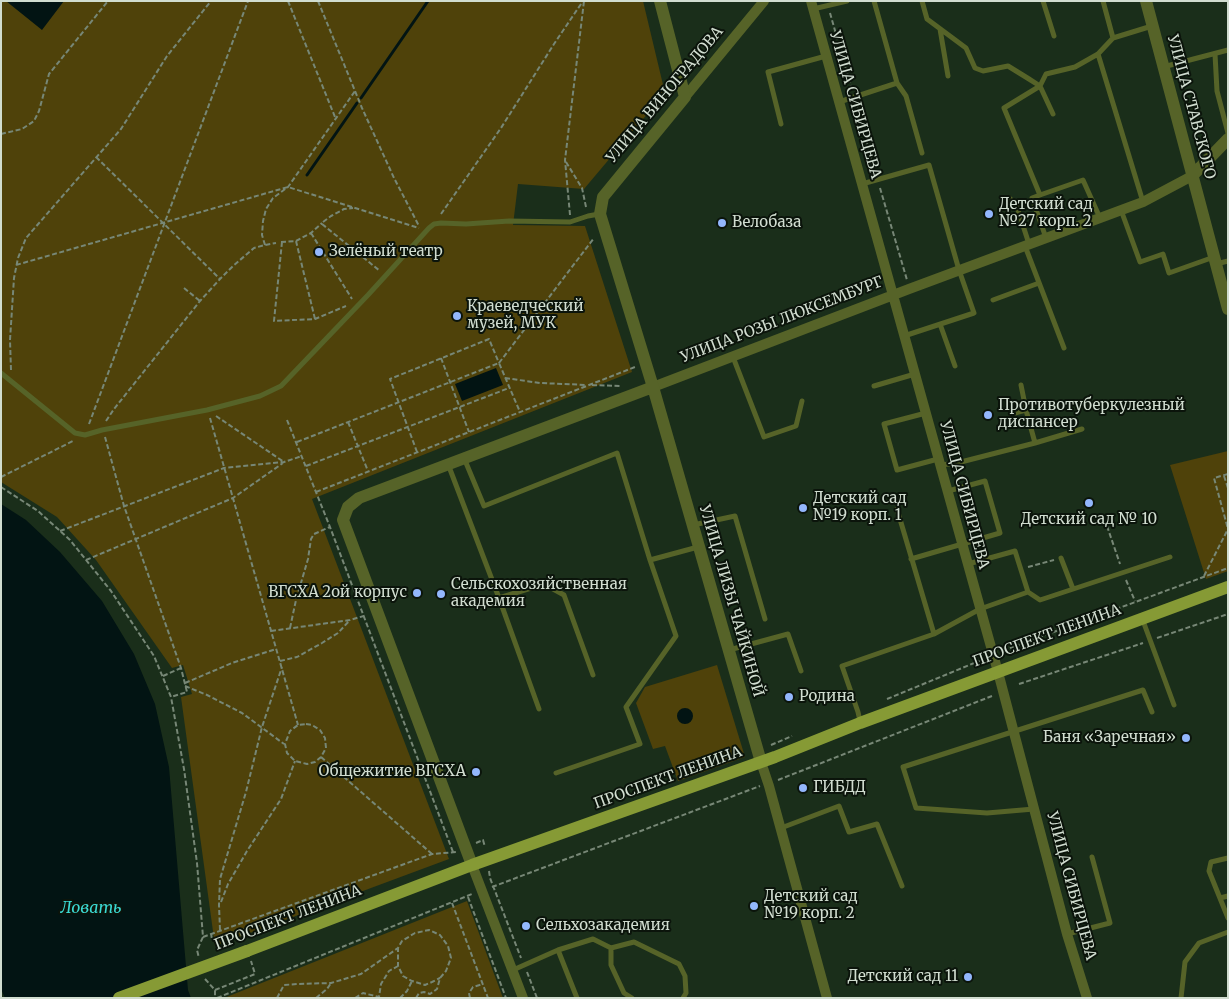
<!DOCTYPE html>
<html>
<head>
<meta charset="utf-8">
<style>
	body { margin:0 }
	#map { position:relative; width:1229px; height:999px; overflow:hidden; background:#1a2e1a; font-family:Merriweather,serif }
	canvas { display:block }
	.frame { position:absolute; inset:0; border:2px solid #d1ddd0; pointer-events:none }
</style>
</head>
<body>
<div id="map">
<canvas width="1229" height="999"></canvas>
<div class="frame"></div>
</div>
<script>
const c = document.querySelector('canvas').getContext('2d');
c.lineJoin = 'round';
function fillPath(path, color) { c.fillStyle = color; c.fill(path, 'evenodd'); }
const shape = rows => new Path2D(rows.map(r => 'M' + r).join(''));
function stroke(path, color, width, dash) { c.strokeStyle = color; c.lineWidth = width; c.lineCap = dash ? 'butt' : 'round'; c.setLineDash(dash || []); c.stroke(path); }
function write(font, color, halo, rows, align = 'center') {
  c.font = font + ' Merriweather,serif'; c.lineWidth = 4; c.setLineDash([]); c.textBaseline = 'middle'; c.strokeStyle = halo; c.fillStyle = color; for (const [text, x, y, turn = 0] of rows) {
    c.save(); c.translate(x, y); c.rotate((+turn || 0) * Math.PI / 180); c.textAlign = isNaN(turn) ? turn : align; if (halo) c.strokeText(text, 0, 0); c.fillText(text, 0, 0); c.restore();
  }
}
fillPath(shape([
	[1,1,643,1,665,93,584,189,518,184,513,225,585,226,632,372,312,499,449,859,215,946,181,697,192,694,183,665,172,668,96,560,57,517,1,482],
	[1228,451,1228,571,1206,579,1170,465],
	[717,665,745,757,678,781,665,746,653,749,636,703,645,687],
	[467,901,503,998,224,998]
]), '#4f420a');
fillPath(shape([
	[6,1,64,1,42,30],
	[496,368,503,385,462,401,455,384],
	[1,504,26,520,60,552,102,601,134,654,155,704,169,767,188,990,191,998,5,998,1,989],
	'677 716a8 8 0 1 1 16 0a8 8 0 1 1-16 0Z'
]), '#021413');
stroke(shape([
	[361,98,428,1],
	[307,175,357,103]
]), '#021413', 3);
stroke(shape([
	[288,1,335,117],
	[318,1,362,108,394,178,419,226],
	[830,13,852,90],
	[856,104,875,172],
	[1,134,22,129,34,121,39,111,49,74,108,1],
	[96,157,220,279],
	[566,162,582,188,586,207],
	[880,188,907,280],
	[441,214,501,128,554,44,583,1],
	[570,215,565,160,584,1],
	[323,222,331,216,344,209,353,208],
	[322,224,380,271],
	[311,233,352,299],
	[296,241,315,319],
	[281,242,296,241,311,233,322,223],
	[282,242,274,321,315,319,346,306],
	[265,245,262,235,263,221,266,209,273,198,288,187,355,91],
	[16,265,288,187,419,228],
	[184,288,200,301],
	[441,358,469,432],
	[499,363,594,238],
	[11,370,10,340,14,278,18,258,26,238,121,129,167,56,211,1],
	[505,378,540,383,587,385],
	[592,385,620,386],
	[216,416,284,462],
	[210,418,298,725],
	[287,420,330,527,453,852],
	[106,421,114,409,200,301,220,279,233,266,254,248,265,245,276,243],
	[348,422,368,471],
	[89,424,248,1],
	[105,437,124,506,181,668,187,692,171,697],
	[297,442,499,363,520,412],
	[417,452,390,379,489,339,499,363],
	[306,466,509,388],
	[1228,474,1214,478,1228,529],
	[1224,476,1228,488],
	[1,477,73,441],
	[1,487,38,511,70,540,111,591,154,656,171,697,184,769,197,863,203,937,197,950,199,958],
	[316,492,635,367],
	[1107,526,1120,564],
	[60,531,224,468,284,462,302,456],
	[86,560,233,498,283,463],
	[1028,567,1054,560],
	[1204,576,1228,529],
	[1126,580,1135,601],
	[290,628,296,600,308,559,311,539,314,534,330,527],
	[271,631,350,620,367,615],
	[1157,638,1228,614],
	[1010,648,1228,568],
	[280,661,297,657,322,643,338,633,350,620],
	[163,676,181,668],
	[185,683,232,663,276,649],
	[1019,684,1143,643],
	[185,686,207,695,242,713,284,744],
	[887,699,984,659],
	[306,724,312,725,320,730,325,738,326,748,321,757,315,762,307,764,295,761,287,753,285,744,290,731,298,725,306,724],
	[771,745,792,736],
	[321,757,432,854],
	[778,780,992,696],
	[476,843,483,840,485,847],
	[489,871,490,878,521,958],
	[492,887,760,786],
	[468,897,506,998],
	[221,902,228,884,247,851,281,799,295,761],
	[452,903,488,998],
	[220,930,219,905,220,879,246,792,262,727,282,667],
	[240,931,243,940],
	[211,933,212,940,269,921,267,914],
	[203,937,432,854,456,852],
	[527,972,537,998],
	[205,979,215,990,215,998],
	[215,990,255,974,251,961],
	[217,998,472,894],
	[277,998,284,985,298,984,331,983,361,974,398,948],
	[316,998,327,989,331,983],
	[355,998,363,993,379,997,381,984,389,971,398,966],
	[400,998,407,991,412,981],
	[416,998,419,993,424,992,430,994,437,989,440,978,446,971,451,958,448,946,440,935,429,930,415,933,402,941,398,948,398,966,403,976,412,981,425,985,432,982,440,978],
	[451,998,453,998],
	[470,998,469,993,473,987,483,984]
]), '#778776', 2, [5, 2.5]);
stroke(shape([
	[922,1,927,19,966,48,975,68,983,71,1008,66,1029,79,1040,86,1053,114],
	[1043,1,1054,36],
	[1103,1,1113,38],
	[813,9,847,1],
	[940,29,948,76],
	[1215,54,1217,91,1228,133],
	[1163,67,1228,50],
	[897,83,906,96,922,153],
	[839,102,897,83,874,1],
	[781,124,768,72,826,56],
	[862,184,929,165,959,270,974,313,904,336],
	[1040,195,1004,108,1040,86,1046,74,1075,67,1098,54],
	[1009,198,1016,204,1029,244],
	[1143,202,1098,54,1113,38,1152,26],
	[1121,210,1140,262,1163,254,1169,273,1214,257],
	[1046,238,1032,198,1040,195,1083,180,1100,218],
	[1025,246,1064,348],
	[1216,264,1228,261],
	[993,300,1039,283],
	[940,324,955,366],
	[733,357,764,437,796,426,802,401],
	[1,373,75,433,85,435,102,430,207,410,260,396,281,386,368,295,429,228,434,224,441,223,466,224,509,221,570,222,588,216,599,214],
	[1021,385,1026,410,1035,443],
	[874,386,915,374],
	[926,413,884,424,897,470,938,459],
	[1011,414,1026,410],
	[464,458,484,506,617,453,650,560,676,636,626,707,640,744,556,773],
	[448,464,499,598,539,709],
	[941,465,957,463,1035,443,1082,429],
	[897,509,934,634],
	[693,525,735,516,765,619],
	[1061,558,1073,589],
	[911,559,1000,533,985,481,948,491],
	[650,560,698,547],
	[968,564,1015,551,1028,592],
	[499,598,544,584,564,595,593,675],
	[1142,618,1174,705],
	[729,650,788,634,801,671],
	[860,721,858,712,842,666,934,634,980,609,1028,592,1040,600,1170,557],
	[1034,809,987,813,916,808,903,767,1143,690,1152,712],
	[781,828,839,806,849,832,877,824,902,886],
	[1228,858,1211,862,1209,871,1228,918],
	[1220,898,1228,896],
	[1067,934,1110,923,1092,857],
	[611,948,611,965,624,993,632,998],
	[558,950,577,998],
	[513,970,558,950,593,939,611,948,634,942,679,964,685,976,686,993,683,998],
	[1181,998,1185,962,1199,943,1228,932]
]), '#566328', 5);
stroke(shape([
	[811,1,998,672,1067,934,1087,998],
	[685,97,764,1],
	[653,387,909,289,1143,202,1192,176],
	[761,762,769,786,827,998],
	[472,865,523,998]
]), '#566328', 10);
stroke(shape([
	[660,1,685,97,603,197,600,214,653,387,761,762],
	[1146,1,1228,309],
	[1192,176,1228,139],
	[472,865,343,520,348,507,359,498,653,387]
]), '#566328', 12);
stroke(shape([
	[247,951,472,865,775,757,860,723,1228,587]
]), '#869a35', 12);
stroke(shape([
	[119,998,247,951]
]), '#869a35', 12);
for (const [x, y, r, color] of [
	[989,214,5,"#93b7fd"],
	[722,223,5,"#93b7fd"],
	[319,252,5,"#93b7fd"],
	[457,316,5,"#93b7fd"],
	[988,415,5,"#93b7fd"],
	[1089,503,5,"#93b7fd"],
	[803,508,5,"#93b7fd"],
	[417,593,5,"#93b7fd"],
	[441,594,5,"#93b7fd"],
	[789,697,5,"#93b7fd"],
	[1186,738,5,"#93b7fd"],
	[476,772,5,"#93b7fd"],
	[803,788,5,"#93b7fd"],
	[754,906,5,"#93b7fd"],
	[526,926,5,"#93b7fd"],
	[968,977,5,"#93b7fd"]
]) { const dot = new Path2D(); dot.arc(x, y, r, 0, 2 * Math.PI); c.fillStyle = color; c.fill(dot); stroke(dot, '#0b140b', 2); }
write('15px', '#d1ddd0', '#0b140b', [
	["УЛИЦА ВИНОГРАДОВА",665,95,-50],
	["УЛИЦА СИБИРЦЕВА",855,105,74],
	["УЛИЦА СТАВСКОГО",1191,107,75],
	["УЛИЦА РОЗЫ ЛЮКСЕМБУРГ",782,320,-21],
	["УЛИЦА СИБИРЦЕВА",964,495,75],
	["УЛИЦА ЛИЗЫ ЧАЙКИНОЙ",731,601,74],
	["ПРОСПЕКТ ЛЕНИНА",1047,636,-20],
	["ПРОСПЕКТ ЛЕНИНА",668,778,-20],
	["УЛИЦА СИБИРЦЕВА",1071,886,75],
	["ПРОСПЕКТ ЛЕНИНА",288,918,-21]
]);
write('15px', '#d1ddd0', '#0b140b', [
	["Детский сад",999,205],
	["№27 корп. 2",999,222],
	["Велобаза",732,223],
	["Зелёный театр",329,252],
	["Краеведческий",467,307],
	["музей, МУК",467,324],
	["Противотуберкулезный",998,406],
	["диспансер",998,423],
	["Детский сад",813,499],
	["№19 корп. 1",813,516],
	["Детский сад № 10",1089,520,"center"],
	["Сельскохозяйственная",451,585],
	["академия",451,602],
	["ВГСХА 2ой корпус",407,593,"right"],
	["Родина",799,697],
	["Баня «Заречная»",1176,738,"right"],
	["Общежитие ВГСХА",466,772,"right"],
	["ГИБДД",813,788],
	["Детский сад",764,897],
	["№19 корп. 2",764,914],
	["Сельхозакадемия",536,926],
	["Детский сад 11",958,977,"right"]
], 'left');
write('italic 16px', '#3bdad4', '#0b140b', [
	["Ловать",91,908]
]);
</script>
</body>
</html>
